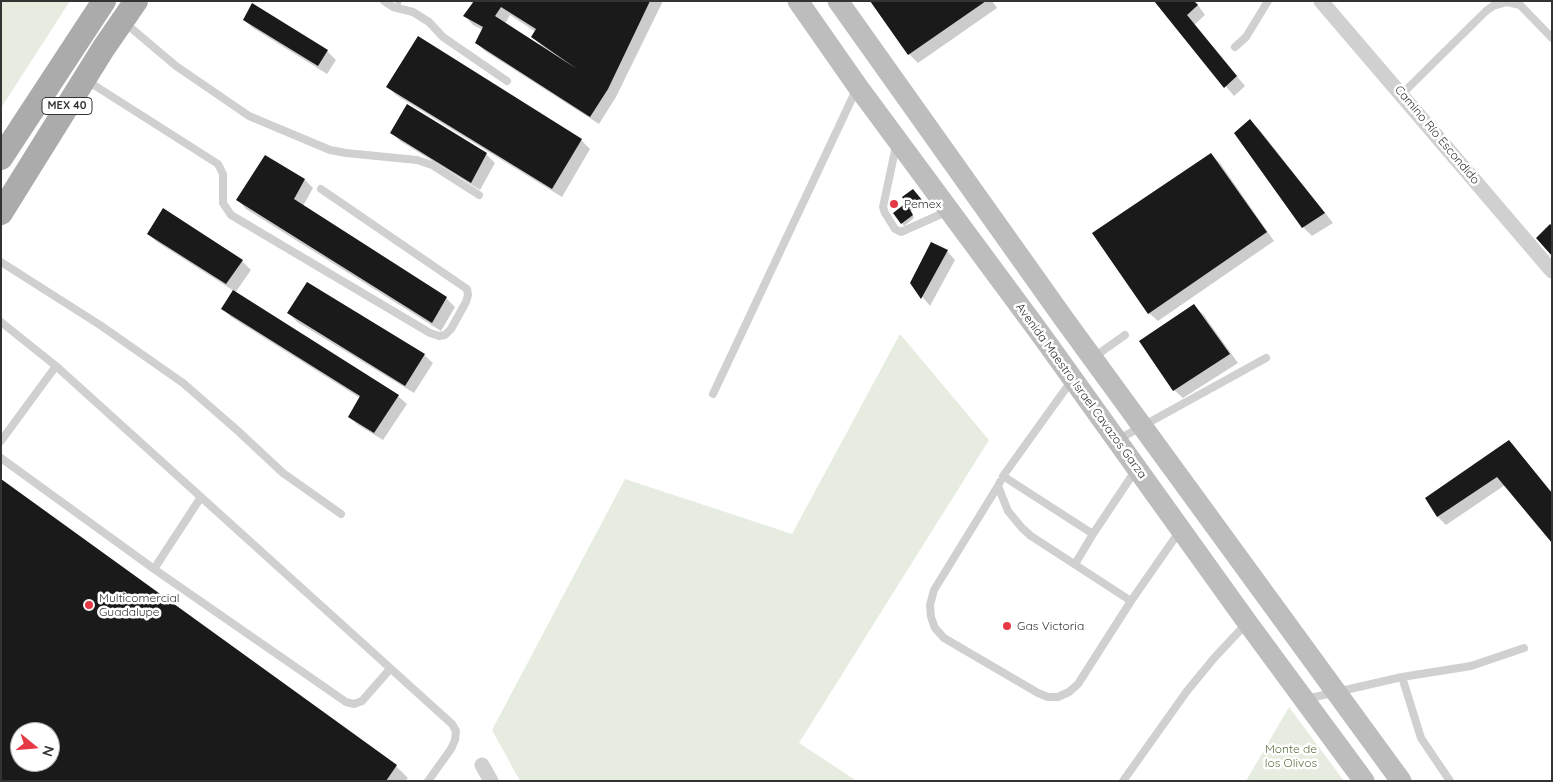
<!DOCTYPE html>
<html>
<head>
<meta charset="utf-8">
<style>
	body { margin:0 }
	#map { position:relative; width:1553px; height:782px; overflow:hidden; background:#fff; font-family:Quicksand,sans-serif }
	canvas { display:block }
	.frame { position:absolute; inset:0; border:2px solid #333; pointer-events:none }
	.north { position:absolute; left:10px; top:722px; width:50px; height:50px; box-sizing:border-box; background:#fff; border:1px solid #adadad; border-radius:50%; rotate:107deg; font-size:14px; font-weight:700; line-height:20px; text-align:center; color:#333 }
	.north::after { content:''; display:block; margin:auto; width:18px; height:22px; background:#e63946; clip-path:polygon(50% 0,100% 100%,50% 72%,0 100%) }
</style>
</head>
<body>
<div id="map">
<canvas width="1553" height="782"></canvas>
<div class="frame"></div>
<div class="north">N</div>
</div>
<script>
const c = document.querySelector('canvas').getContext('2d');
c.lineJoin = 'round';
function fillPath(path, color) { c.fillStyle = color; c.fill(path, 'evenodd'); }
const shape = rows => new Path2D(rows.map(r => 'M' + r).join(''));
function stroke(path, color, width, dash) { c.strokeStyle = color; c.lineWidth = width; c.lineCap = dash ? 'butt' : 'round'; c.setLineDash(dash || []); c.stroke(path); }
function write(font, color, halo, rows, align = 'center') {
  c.font = font + ' Quicksand,sans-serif'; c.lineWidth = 5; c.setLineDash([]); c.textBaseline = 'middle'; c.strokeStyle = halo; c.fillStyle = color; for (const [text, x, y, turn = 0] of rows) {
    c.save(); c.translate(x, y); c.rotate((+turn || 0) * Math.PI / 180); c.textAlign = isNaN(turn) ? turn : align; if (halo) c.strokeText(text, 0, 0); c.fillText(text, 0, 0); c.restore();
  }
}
fillPath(shape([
	[1,1,70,1,1,108],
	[900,334,989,440,799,743,857,781,520,781,492,730,625,479,792,534],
	[1289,707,1344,781,1246,781]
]), '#e6ecdf');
fillPath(shape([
	[393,1,402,1,400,6],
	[469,1,663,1,616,97,599,124,485,51,476,42,483,30,473,25,465,16,474,4],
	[510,15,536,32,533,37,542,46,505,24],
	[871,1,992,1,997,8,918,63,909,54],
	[1155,1,1195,1,1205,15,1194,25,1245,86,1234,96],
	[244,20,327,51,336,60,327,74,253,28],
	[418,37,581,140,590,149,562,197,396,95,387,86],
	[1250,121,1259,129,1333,223,1312,236,1303,227],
	[392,133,486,154,495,163,480,190,400,141],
	[1211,154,1220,163,1274,241,1158,321,1149,313],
	[305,180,313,188,303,206,446,298,455,307,441,331,246,209,238,200],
	[915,193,923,203,911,211,914,218,904,226,902,223,908,203],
	[148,234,242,261,251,270,235,293,398,396,407,404,383,440,358,425,349,417,360,398,231,317,223,309,234,291,157,242],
	[947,251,955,260,930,306,911,283],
	[1194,306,1203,314,1238,363,1183,398,1174,390],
	[289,313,424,355,433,363,414,393,297,322],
	[1508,442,1505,485,1446,525,1438,517,1427,499],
	[1,480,396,766,408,778,405,781,1,781],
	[20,732,50,732,50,762,20,762]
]), '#0003');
fillPath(shape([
	[474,1,650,1,608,89,590,117,475,43,483,27,463,16],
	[501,7,536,29,531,37,577,69,495,16],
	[870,1,986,1,908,55],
	[1154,1,1194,1,1198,5,1187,15,1237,76,1224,88],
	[252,3,328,50,318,66,243,20],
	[418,36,582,139,552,189,386,87],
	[407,104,487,153,471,183,390,133],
	[1250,119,1325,213,1302,228,1234,133],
	[1211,153,1267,232,1148,314,1092,233],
	[265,155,305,179,294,199,447,297,432,323,236,200],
	[913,189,922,200,909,208,913,215,901,224,893,213,906,203,902,197],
	[163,208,243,260,226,284,147,234],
	[1550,224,1552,226,1552,256,1536,238],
	[931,242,948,250,921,299,910,283],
	[307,282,425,354,405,386,287,313],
	[233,290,399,395,374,433,348,417,360,396,221,309],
	[1194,304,1230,354,1173,391,1139,341],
	[1509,440,1552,493,1552,543,1497,477,1437,517,1425,498],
	[1,479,397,765,386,781,1,781],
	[20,732,50,732,50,762,20,762]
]), '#1a1a1a');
stroke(shape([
	[384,1,393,7,413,12,429,22,443,37,507,81],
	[124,22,176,66,249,116,330,150,346,153,417,160,432,165,479,195],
	[1235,47,1246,37,1268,1],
	[86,80,218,164,223,174,223,203,231,215,430,333,439,336,445,335,451,329,466,302,468,295,467,289,321,189],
	[1402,94,1486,11,1493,6,1507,2,1520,5,1552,38],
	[896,146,883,207,885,213,895,229,901,232,948,211],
	[1,262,100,325,183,383,238,431,283,473,341,514],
	[1,322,56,366,452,724,456,731,455,740,451,749,428,781],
	[1094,357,1125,335],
	[1072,380,1003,476,1093,534,1135,471],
	[713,394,857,88],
	[1119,439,1266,358],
	[1,441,56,366],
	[1,458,154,569,346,702,354,704,362,701,390,669],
	[1000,482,998,486,1008,511,1022,528,1031,536,1131,601,1179,532],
	[998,486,934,590,930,605,931,617,935,628,944,638,1038,693,1048,697,1058,697,1069,692,1078,684,1131,601],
	[1075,564,1093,534],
	[154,569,201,497],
	[1402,677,1421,738,1450,781],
	[1306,699,1402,677,1471,666,1524,648],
	[1123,781,1187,691,1215,657,1246,624]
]), '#d0d0d0', 8);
stroke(shape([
	[1321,1,1552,271],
	[482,765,491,781]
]), '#d0d0d0', 15);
stroke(shape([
	[798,1,858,87,1042,336,1247,622,1364,781],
	[838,1,1064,319,1401,781]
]), '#bdbdbd', 21);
stroke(shape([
	[1,158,104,1],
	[1,213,103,49,136,1]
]), '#ababab', 24);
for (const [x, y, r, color] of [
	[894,204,5,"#e63946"],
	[89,605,5,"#e63946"],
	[1007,626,5,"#e63946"]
]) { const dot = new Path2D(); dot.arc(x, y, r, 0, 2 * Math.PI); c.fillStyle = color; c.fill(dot); stroke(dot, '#fff', 2); }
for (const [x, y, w] of [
	[67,106,50]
]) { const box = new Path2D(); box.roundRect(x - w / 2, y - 8.5, w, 17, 4); c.fillStyle = '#fff'; c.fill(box); stroke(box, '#333', 1); }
write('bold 11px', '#333', null, [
	["MEX 40",67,106]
]);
write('12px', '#333', '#fff', [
	["Camino Río Escondido",1437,135,50],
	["Avenida Maestro Israel Cavazos Garza",1081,391,54]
]);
write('12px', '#333', '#fff', [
	["Pemex",904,204],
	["Multicomercial",99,598],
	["Guadalupe",99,612],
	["Gas Victoria",1017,626]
], 'left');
write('12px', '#56703f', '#fff', [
	["Monte de",1291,749],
	["los Olivos",1291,763]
]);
</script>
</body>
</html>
